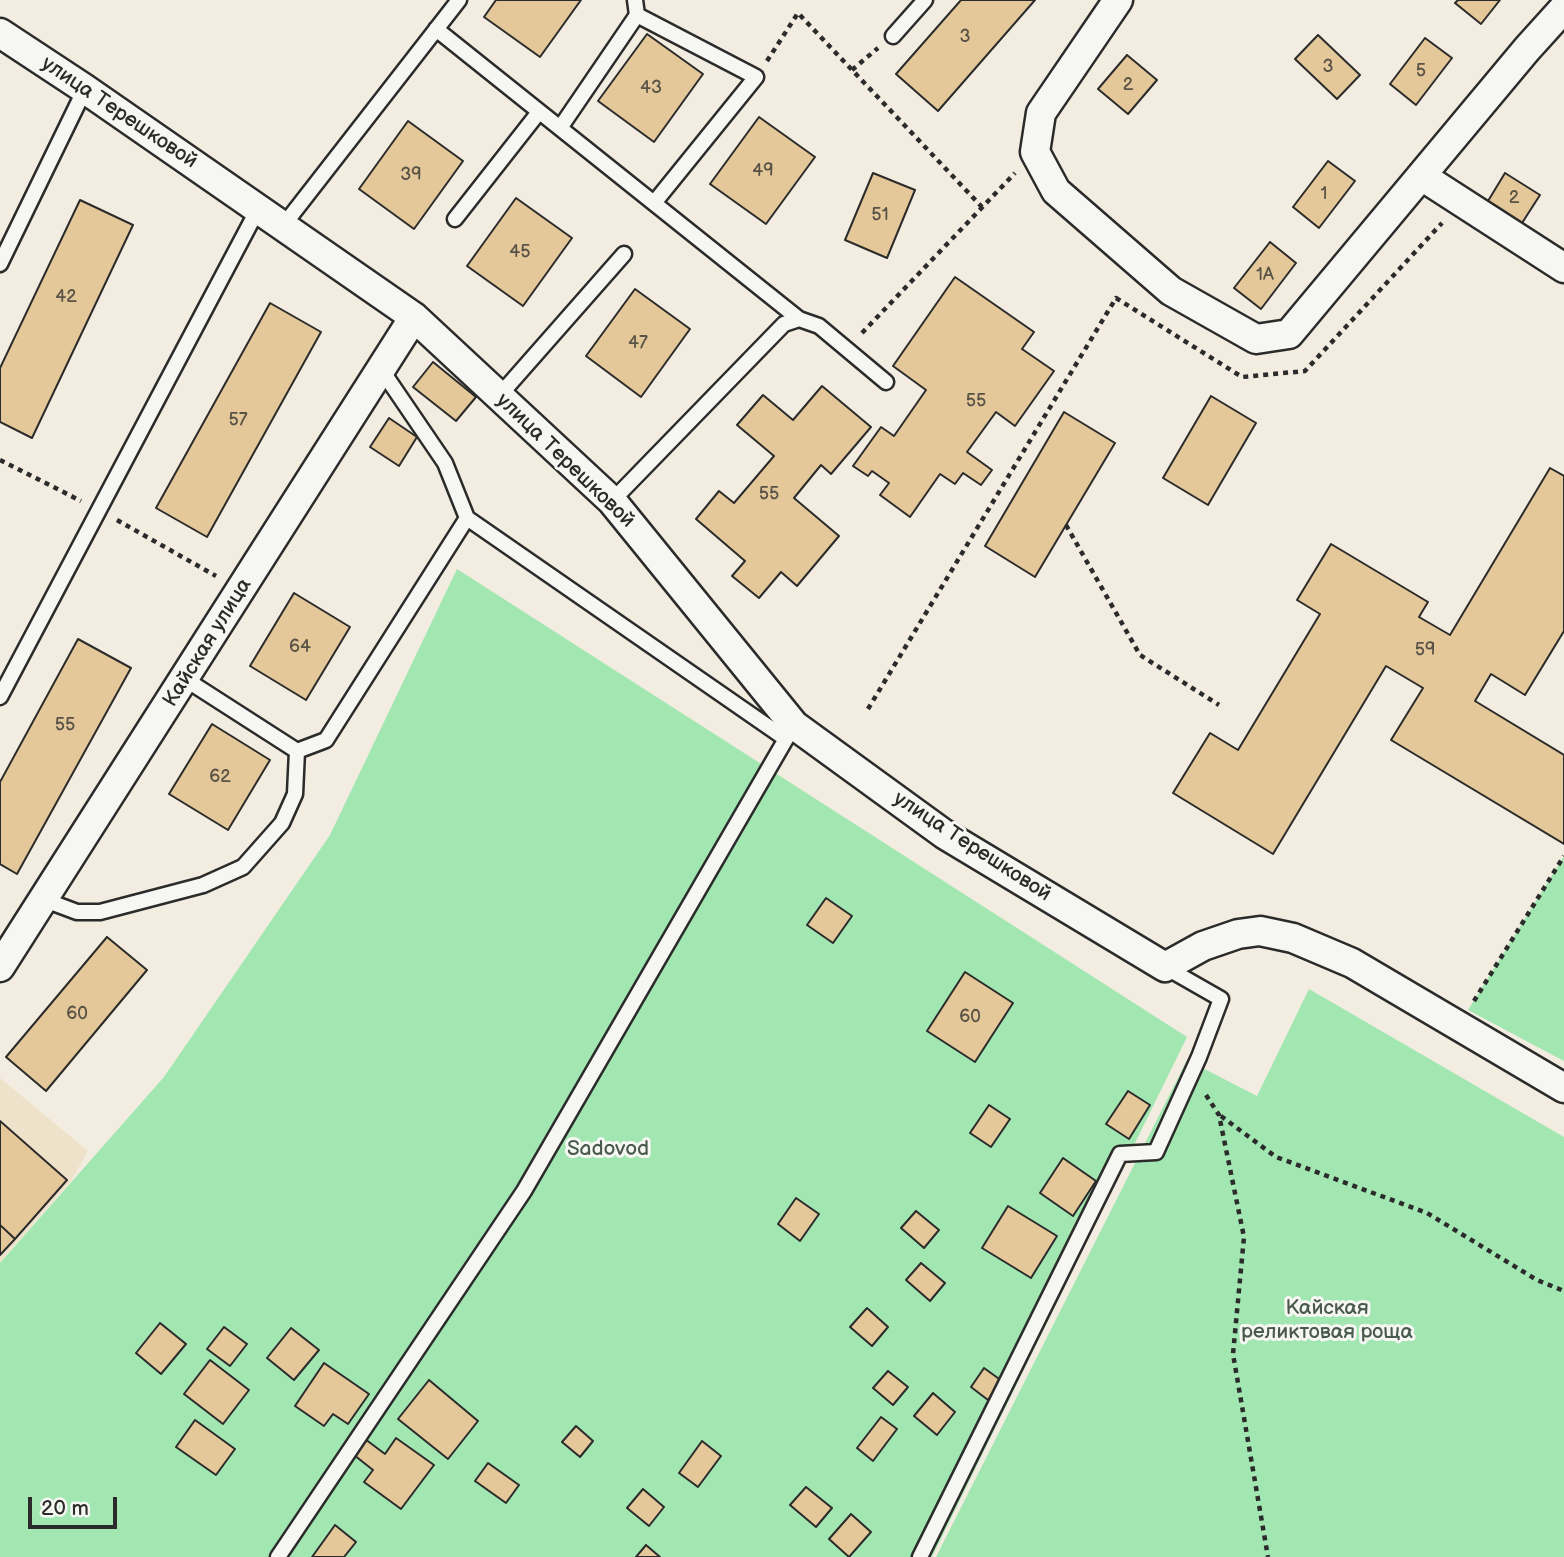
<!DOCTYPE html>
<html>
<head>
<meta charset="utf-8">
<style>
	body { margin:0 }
	#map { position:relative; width:1564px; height:1557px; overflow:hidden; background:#f2ede0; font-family:"Balsamiq Sans",sans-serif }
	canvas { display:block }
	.scale { position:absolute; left:28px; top:1497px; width:89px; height:32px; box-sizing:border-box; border:4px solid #2b2b2b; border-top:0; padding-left:9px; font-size:21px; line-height:24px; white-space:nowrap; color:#2b2b2b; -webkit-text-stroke:5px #f6f6f2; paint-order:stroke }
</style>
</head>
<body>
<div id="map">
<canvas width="1564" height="1557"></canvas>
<div class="scale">20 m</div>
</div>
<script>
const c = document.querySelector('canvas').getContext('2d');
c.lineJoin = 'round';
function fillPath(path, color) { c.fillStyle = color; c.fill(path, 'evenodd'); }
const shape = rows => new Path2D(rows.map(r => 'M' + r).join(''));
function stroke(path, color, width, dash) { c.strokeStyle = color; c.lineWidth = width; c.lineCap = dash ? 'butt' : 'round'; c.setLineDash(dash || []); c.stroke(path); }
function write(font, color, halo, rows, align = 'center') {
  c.font = font + ' "Balsamiq Sans",sans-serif'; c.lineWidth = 6; c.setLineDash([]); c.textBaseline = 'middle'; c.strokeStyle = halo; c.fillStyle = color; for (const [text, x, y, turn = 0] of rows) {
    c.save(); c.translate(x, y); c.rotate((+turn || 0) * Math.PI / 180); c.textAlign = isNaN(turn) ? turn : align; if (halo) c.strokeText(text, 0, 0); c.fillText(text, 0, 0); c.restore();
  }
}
fillPath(shape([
	[0,1078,88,1151,71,1181,0,1262]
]), '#eee2cb');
fillPath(shape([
	[457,569,1187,1037,932,1557,0,1557,0,1263,164,1077,330,835],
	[1564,856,1564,1061,1468,1010],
	[1309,989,1564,1137,1564,1557,936,1557,1187,1060,1257,1096]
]), '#a2e6b2');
const building = shape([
	[496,0,581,0,540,57,484,17,496,0],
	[961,0,1035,0,938,111,896,74,961,0],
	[1458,0,1500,0,1481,24,1455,3,1458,0],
	[647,34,703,74,654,142,598,101,647,34],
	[1318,35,1360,75,1337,99,1295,59,1318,35],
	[1425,38,1452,58,1416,105,1390,84,1425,38],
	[1127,55,1157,80,1128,114,1098,89,1127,55],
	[759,117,815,157,766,224,710,184,759,117],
	[408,121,463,161,414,229,359,189,408,121],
	[1328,161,1355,181,1319,228,1293,207,1328,161],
	[873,173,915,190,887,258,845,240,873,173],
	[1505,173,1540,195,1522,223,1488,201,1505,173],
	[516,198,572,238,523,306,467,266,516,198],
	[80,200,133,225,32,438,0,422,0,368,80,200],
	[1270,242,1296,263,1261,309,1234,288,1270,242],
	[955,277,1034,332,1022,349,1054,371,1015,426,996,412,967,452,992,470,981,485,963,473,955,484,940,474,910,517,880,495,889,483,872,471,868,476,853,466,881,427,894,436,926,390,893,366,955,277],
	[635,289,690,329,641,397,586,356,635,289],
	[270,303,321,332,207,537,156,508,270,303],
	[433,362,476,397,456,421,413,387,433,362],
	[822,386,871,427,831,474,821,465,794,498,839,536,797,586,781,572,759,598,732,576,745,561,696,519,719,491,734,503,774,456,737,425,763,395,793,420,822,386],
	[1211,396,1256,423,1208,505,1163,478,1211,396],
	[1064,412,1115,443,1035,577,985,546,1064,412],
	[389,418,417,437,399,466,370,447,389,418],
	[1550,468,1564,476,1564,631,1525,695,1491,674,1475,701,1564,755,1564,844,1391,740,1423,688,1386,666,1273,854,1173,793,1210,733,1238,750,1320,614,1297,600,1331,544,1428,602,1419,617,1450,635,1550,468],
	[294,593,350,627,306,700,250,666,294,593],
	[78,639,131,668,17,874,0,864,0,782,78,639],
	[212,724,270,760,228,830,169,794,212,724],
	[826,898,852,916,833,943,807,925,826,898],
	[107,937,147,970,46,1091,6,1057,107,937],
	[965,972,1013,1003,975,1062,927,1031,965,972],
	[1128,1091,1150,1105,1129,1139,1106,1124,1128,1091],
	[989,1105,1010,1119,991,1147,970,1133,989,1105],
	[0,1121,67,1180,15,1239,0,1225,0,1121],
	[1063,1158,1096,1181,1073,1216,1040,1193,1063,1158],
	[796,1198,819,1214,800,1241,778,1224,796,1198],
	[1008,1206,1057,1236,1031,1278,982,1248,1008,1206],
	[916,1211,939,1230,924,1248,901,1228,916,1211],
	[0,1225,15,1239,0,1255,0,1225],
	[921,1263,945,1283,930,1301,906,1280,921,1263],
	[867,1308,888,1327,872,1346,850,1327,867,1308],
	[160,1323,186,1344,161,1374,136,1353,160,1323],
	[224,1327,247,1344,230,1366,207,1349,224,1327],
	[291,1328,319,1350,294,1380,267,1358,291,1328],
	[210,1360,249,1390,223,1424,184,1394,210,1360],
	[324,1363,369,1394,348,1424,333,1414,324,1426,295,1406,324,1363],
	[984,1368,1002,1381,988,1400,971,1387,984,1368],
	[888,1371,908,1387,893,1405,873,1388,888,1371],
	[429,1380,478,1421,448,1459,398,1419,429,1380],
	[933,1393,955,1412,937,1435,914,1416,933,1393],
	[881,1417,897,1429,873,1461,857,1448,881,1417],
	[195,1420,235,1449,216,1475,176,1447,195,1420],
	[576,1426,593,1441,580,1457,562,1442,576,1426],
	[396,1438,434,1465,401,1509,364,1482,373,1470,354,1455,365,1439,385,1454,396,1438],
	[702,1441,721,1456,698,1487,679,1473,702,1441],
	[488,1463,519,1485,506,1503,475,1481,488,1463],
	[806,1487,832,1508,816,1527,790,1505,806,1487],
	[643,1489,664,1507,649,1526,627,1508,643,1489],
	[851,1514,871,1532,849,1557,829,1539,851,1514],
	[335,1525,356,1542,344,1557,312,1557,335,1525],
	[646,1545,660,1557,636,1557,646,1545]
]);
fillPath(building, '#e4c899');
stroke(building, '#2b2b2b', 2);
const service = shape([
	[635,0,637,15,756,77,654,203],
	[436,29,799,319],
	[893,36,925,0],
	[560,128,637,15],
	[455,219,539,112],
	[283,226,459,0],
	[0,264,85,89],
	[499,396,624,254],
	[612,501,784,324,799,319,819,326,886,382],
	[467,518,786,739],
	[185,679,297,751,326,740,467,518,445,463,381,369],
	[0,697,258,209],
	[45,900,77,912,100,912,203,885,243,867,282,823,295,794,297,751],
	[278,1557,524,1191,794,725],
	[920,1557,1120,1154,1156,1152,1199,1057,1221,999,1165,967]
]);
const minor = shape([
	[1118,0,1041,113,1035,152,1056,191,1171,291,1256,339,1289,334,1527,49,1564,8],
	[0,33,85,89,414,317,612,501,794,725,944,834,1165,967,1203,946,1238,934,1260,931,1293,938,1352,963,1564,1088],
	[1423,177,1564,268],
	[0,967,414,317]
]);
stroke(service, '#2b2b2b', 19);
stroke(minor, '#2b2b2b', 33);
stroke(shape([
	[767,61,798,13,982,207],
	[852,70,878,48],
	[862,333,1015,173],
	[0,460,81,501],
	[117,520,216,576],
	[1066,525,1140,655,1219,705],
	[868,709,1116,298,1242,377,1305,371,1442,223],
	[1474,1001,1564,856],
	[1206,1095,1219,1115,1244,1237,1233,1354,1268,1557],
	[1221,1116,1276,1157,1427,1213,1537,1280,1564,1291]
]), '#2b2b2b', 4.5, [5, 5]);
stroke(service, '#f6f6f2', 14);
stroke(minor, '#f6f6f2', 28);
write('18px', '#595246', null, [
	["3",965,37],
	["3",1328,67],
	["5",1421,71],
	["2",1128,85],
	["43",651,88],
	["49",763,171],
	["39",411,175],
	["1",1324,194],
	["2",1514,198],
	["51",880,215],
	["45",520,252],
	["1А",1265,275],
	["42",66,297],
	["47",638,343],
	["55",976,401],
	["57",238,420],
	["55",769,494],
	["64",300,647],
	["59",1425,650],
	["55",65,725],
	["62",220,777],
	["60",77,1014],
	["60",970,1017]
]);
write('21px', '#2b2b2b', '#f6f6f2', [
	["улица Терешковой",119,113,34],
	["улица Терешковой",565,461,44],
	["Кайская улица",208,643,-58],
	["улица Терешковой",972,847,33]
]);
write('21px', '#495a4d', '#f6f6f2', [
	["Sadovod",608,1150],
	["Кайская",1327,1309],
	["реликтовая роща",1327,1333]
]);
</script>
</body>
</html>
